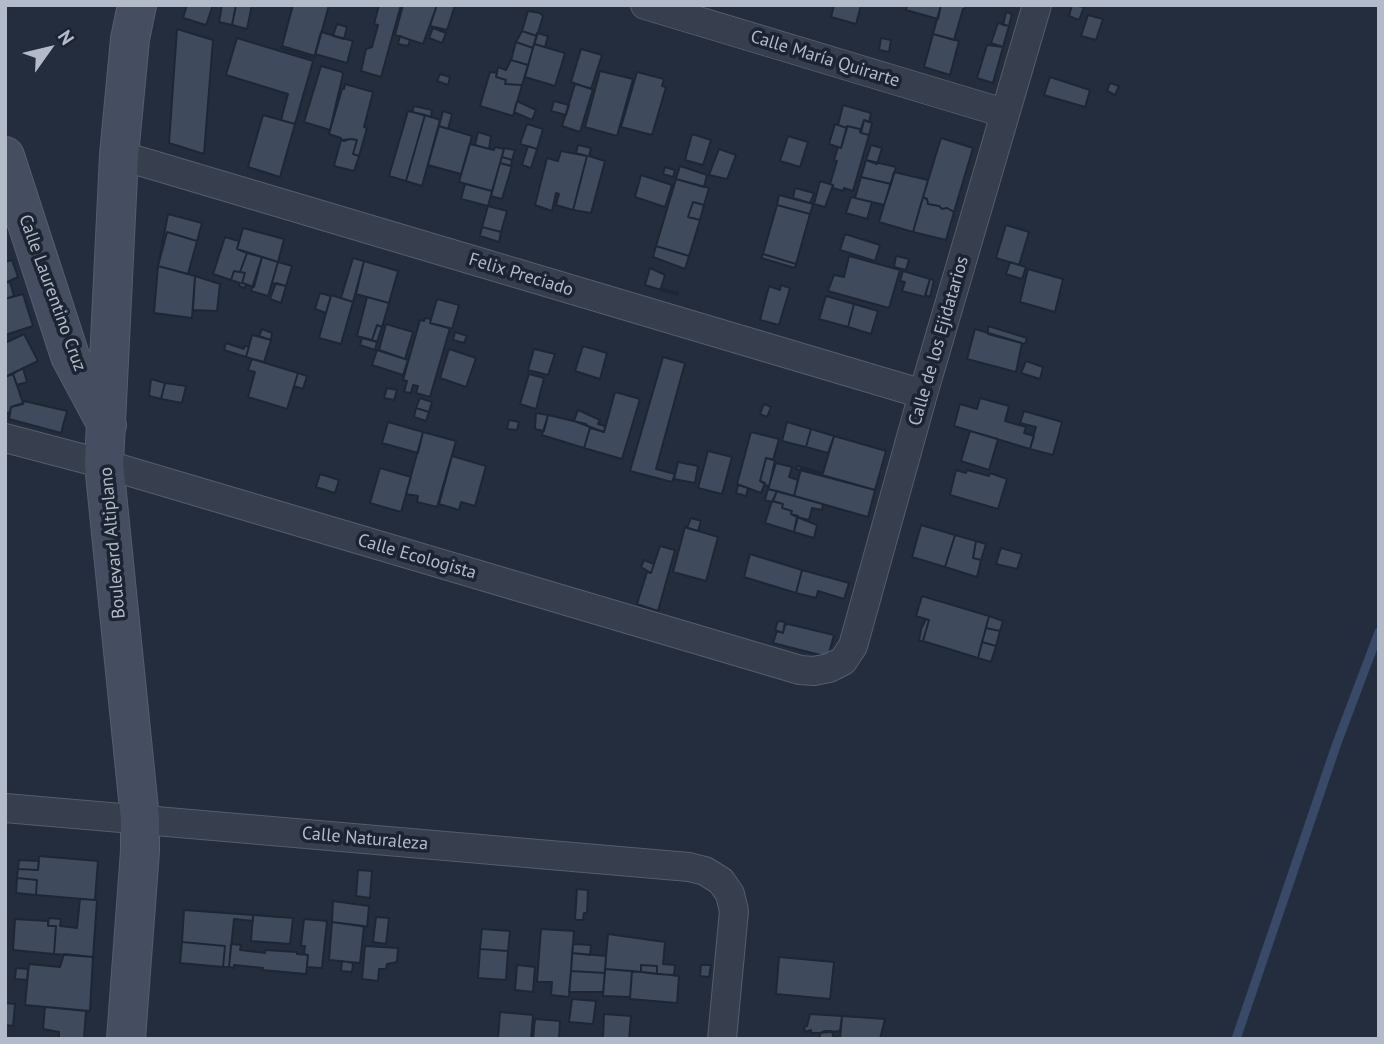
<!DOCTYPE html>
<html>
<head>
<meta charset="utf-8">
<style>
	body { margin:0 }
	#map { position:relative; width:1384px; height:1044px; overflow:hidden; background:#232d3e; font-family:"PT Sans",sans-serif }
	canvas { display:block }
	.frame { position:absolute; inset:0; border:7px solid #b3bac9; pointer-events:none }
	.north { position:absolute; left:14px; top:14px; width:70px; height:70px; -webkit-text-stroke:5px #1c2433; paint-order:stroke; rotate:56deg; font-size:19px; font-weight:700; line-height:28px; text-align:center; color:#b3bac9 }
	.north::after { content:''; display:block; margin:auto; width:24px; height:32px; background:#b3bac9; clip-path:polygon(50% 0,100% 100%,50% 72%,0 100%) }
</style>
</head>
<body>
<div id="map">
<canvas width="1384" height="1044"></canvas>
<div class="frame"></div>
<div class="north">N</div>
</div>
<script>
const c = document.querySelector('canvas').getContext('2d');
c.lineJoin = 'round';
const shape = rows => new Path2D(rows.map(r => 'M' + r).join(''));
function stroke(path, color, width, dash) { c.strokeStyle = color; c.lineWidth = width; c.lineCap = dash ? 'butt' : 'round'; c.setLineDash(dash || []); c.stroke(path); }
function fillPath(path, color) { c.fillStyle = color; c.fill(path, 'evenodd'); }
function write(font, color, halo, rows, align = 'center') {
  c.font = font + ' "PT Sans",sans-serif'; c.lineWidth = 7; c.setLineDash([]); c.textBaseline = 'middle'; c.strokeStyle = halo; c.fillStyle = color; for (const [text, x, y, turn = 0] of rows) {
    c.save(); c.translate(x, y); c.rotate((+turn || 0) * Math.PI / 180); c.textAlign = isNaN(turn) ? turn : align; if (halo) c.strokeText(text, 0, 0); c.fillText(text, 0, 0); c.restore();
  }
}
stroke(shape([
	[1236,1039,1337,743,1379,632]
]), '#384a68', 9);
const building = shape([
	[187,5,213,5,206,25,183,18,187,5],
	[222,5,236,5,232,25,219,22,222,5],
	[236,5,252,5,247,29,232,25,236,5],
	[293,5,329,5,315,56,282,46,293,5],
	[379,5,401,5,381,77,361,71,366,49,372,47,378,25,374,24,379,5],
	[403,5,437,5,423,44,395,35,403,5],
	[437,5,455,5,447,30,430,26,437,5],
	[834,5,861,5,856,24,831,17,834,5],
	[907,5,941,5,938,19,906,10,907,5],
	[941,5,966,5,965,9,963,9,954,40,933,34,941,5],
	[1072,5,1084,7,1079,20,1069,16,1072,5],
	[528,11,540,13,543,16,537,36,522,31,528,11],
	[1006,12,1012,14,1009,26,1003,25,1006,12],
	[1088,15,1103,19,1096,40,1081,36,1088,15],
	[998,23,1009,26,1003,47,991,43,998,23],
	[337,24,347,27,344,39,333,36,337,24],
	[433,28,446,33,442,43,429,38,433,28],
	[177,29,213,40,204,154,169,143,177,29],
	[522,31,537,36,533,48,516,42,522,31],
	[321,32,353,41,347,63,315,54,321,32],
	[537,33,548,36,545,47,534,44,537,33],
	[933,34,959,41,950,75,924,67,933,34],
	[400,36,410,40,408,46,398,44,400,36],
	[237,38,313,61,295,124,281,120,288,94,226,75,237,38],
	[881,38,891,40,889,52,879,50,881,38],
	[516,42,533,48,528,65,511,60,516,42],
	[534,44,565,53,555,86,525,77,534,44],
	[987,45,1003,47,993,83,977,78,987,45],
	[282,46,315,56,314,58,281,48,282,46],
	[581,49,602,55,591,89,571,82,581,49],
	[511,60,528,65,522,85,505,84,506,80,496,77,498,67,506,70,511,60],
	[321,66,342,72,343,74,330,130,304,122,321,66],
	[600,71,633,79,617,136,585,127,600,71],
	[490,72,497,73,496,77,506,80,505,84,522,85,513,116,480,106,490,72],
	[637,72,664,79,662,86,666,87,652,135,621,127,637,72],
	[440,74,450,77,448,85,437,81,440,74],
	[1050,77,1090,90,1085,107,1044,95,1050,77],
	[1110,83,1119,86,1115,95,1107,91,1110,83],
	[345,84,373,92,364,127,367,128,359,156,353,154,357,140,350,139,344,141,341,140,341,138,329,134,342,89,344,89,345,84],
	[575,84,593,89,580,132,562,126,575,84],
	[517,101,536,110,532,120,514,112,517,101],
	[554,101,569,105,566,115,551,111,554,101],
	[843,105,871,113,869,122,864,120,860,132,860,129,847,126,847,128,838,125,843,105],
	[414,106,432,110,431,117,412,112,414,106],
	[408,111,425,115,406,181,389,176,408,111],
	[443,111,452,114,448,129,439,126,443,111],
	[263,115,295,124,280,177,248,167,263,115],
	[425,115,440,120,422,186,406,181,425,115],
	[864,120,872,123,869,135,861,133,864,120],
	[527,124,543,129,537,149,520,144,527,124],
	[835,124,847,128,841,148,829,144,835,124],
	[439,126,472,136,461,174,428,165,439,126],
	[847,126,860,129,861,133,869,135,853,191,844,188,843,191,833,188,833,185,830,184,837,161,834,160,838,147,841,148,847,126],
	[478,132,491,136,489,149,475,145,478,132],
	[692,134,711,140,703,165,685,160,692,134],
	[788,136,808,142,800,167,780,161,788,136],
	[941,138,973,148,954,212,947,208,942,209,939,206,928,204,927,199,923,197,941,138],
	[352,139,357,140,353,154,359,156,354,171,334,166,341,140,352,139],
	[470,144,494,150,495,147,504,149,492,191,459,182,470,144],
	[578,145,591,148,589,156,605,161,591,213,573,210,587,156,576,153,578,145],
	[871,145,882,148,877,164,866,160,871,145],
	[528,146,537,149,531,168,522,165,528,146],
	[504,148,515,150,512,160,502,157,504,148],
	[719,149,736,155,727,179,709,175,719,149],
	[561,151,587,156,573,210,556,205,559,194,556,193,552,211,535,205,547,158,558,161,561,151],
	[502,157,512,160,511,166,500,163,502,157],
	[866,160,896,167,891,184,861,177,866,160],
	[500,163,512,166,502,199,491,196,500,163],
	[680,166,707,175,704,187,676,179,680,166],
	[665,167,675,170,673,177,663,174,665,167],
	[894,172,928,180,913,232,879,222,894,172],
	[641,175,672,185,665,207,635,197,641,175],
	[861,177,891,184,884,205,855,198,861,177],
	[676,179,709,188,704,205,693,202,688,217,700,220,689,256,656,246,676,179],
	[820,181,833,185,825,207,814,204,820,181],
	[465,184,492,191,488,206,461,199,465,184],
	[795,188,814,193,810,203,793,198,795,188],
	[779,195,813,204,810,214,777,205,779,195],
	[851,197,872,202,867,219,846,213,851,197],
	[923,197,927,199,928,204,939,206,942,209,947,208,954,212,946,240,913,232,923,197],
	[693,202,704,205,700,220,688,217,693,202],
	[777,205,810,214,796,264,763,254,777,205],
	[488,206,507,211,501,232,482,227,488,206],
	[168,214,202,223,197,241,167,232,158,266,168,214],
	[1006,225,1029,232,1019,265,996,258,1006,225],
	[482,227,501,232,499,242,480,236,482,227],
	[243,228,284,239,278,262,237,249,243,228],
	[167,232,197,241,188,274,158,266,167,232],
	[845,234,880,245,875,261,840,250,845,234],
	[225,237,239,241,237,249,247,253,240,272,234,271,231,280,213,274,225,237],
	[656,246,689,256,685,269,653,257,656,246],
	[247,253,262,257,254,287,242,283,245,273,240,272,247,253],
	[763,254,796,264,795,268,761,258,763,254],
	[849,256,900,270,889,308,828,291,834,275,844,277,849,256],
	[896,256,909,259,906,270,894,267,896,256],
	[262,257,278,262,268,296,251,291,262,257],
	[353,258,364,261,353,302,341,298,353,258],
	[12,260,18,277,5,283,5,262,12,260],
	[364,261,398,271,389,303,356,294,364,261],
	[278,262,292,266,286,286,272,283,278,262],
	[1010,262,1026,267,1022,279,1006,274,1010,262],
	[158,266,195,276,192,318,154,313,158,266],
	[650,268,665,275,661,288,678,293,678,295,645,285,650,268],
	[1028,269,1063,279,1055,312,1020,302,1028,269],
	[234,271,245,273,242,283,246,284,245,288,239,286,240,283,231,280,234,271],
	[903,271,930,279,925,297,902,291,905,282,900,281,903,271],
	[195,276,220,284,217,311,193,310,195,276],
	[930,279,934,280,930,297,925,295,930,279],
	[10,282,14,296,5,299,5,283,10,282],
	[276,283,286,286,281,303,270,299,276,283],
	[781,285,790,288,779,325,760,320,769,286,780,290,781,285],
	[320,293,331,296,326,313,315,309,320,293],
	[23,294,33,326,5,335,5,299,23,294],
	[331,295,353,302,341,344,319,338,331,295],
	[826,296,854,304,848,327,819,319,826,296],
	[367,297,389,303,382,327,377,325,372,340,357,336,367,297],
	[437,299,459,305,452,329,430,323,437,299],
	[854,304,878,311,871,334,848,327,854,304],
	[425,318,431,319,430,323,450,328,430,397,416,393,418,386,413,385,411,393,404,392,407,381,403,380,420,320,424,321,425,318],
	[386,324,413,332,405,359,379,350,386,324],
	[377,325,382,327,377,342,372,340,377,325],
	[988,326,1027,338,1025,344,988,334,988,326],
	[262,329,272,333,271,340,259,336,262,329],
	[975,329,1022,343,1016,372,967,359,975,329],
	[455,332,467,336,464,343,453,340,455,332],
	[24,334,38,361,5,377,5,343,24,334],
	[252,335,271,340,264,362,246,357,252,335],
	[362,338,377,342,375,350,360,345,362,338],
	[226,343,244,349,244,346,249,347,246,357,224,350,226,343],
	[583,346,607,353,600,379,575,371,583,346],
	[449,349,476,358,466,387,440,378,449,349],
	[534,349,555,354,548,375,528,370,534,349],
	[377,350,408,360,403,375,372,365,377,350],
	[663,357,685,363,656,469,675,474,672,482,630,471,663,357],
	[252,359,298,373,287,409,248,397,255,372,248,370,252,359],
	[1026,361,1043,367,1040,379,1021,373,1026,361],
	[23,368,27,382,17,385,13,374,23,368],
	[298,373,307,376,303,389,294,386,298,373],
	[13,374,23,403,11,407,10,412,5,414,5,377,13,374],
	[529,374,544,378,536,409,520,404,529,374],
	[151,379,165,383,161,399,149,396,151,379],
	[165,383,186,386,182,403,161,399,165,383],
	[387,388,397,390,394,400,384,398,387,388],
	[615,392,640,399,622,459,584,448,590,428,604,432,615,392],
	[420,398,432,402,429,412,416,408,420,398],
	[980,398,1009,406,1005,421,1026,427,1024,433,1034,436,1030,449,954,426,960,404,977,409,980,398],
	[24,401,67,411,61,433,9,419,11,407,23,404,24,401],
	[764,404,771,407,767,417,760,414,764,404],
	[416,408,429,412,426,421,414,417,416,408],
	[578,410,600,420,598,424,605,426,604,432,574,421,578,410],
	[1024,411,1062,422,1053,455,1030,449,1036,427,1020,423,1024,411],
	[536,413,548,415,544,431,535,429,536,413],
	[548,415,586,424,590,428,584,448,542,435,548,415],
	[509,420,519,422,517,430,507,429,509,420],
	[388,422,423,432,418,453,382,443,388,422],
	[787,422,811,429,806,447,782,441,787,422],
	[811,429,834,436,828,453,806,447,811,429],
	[970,431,998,439,989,470,961,461,970,431],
	[423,432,456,441,437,507,417,502,418,496,406,494,423,432],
	[751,432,779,439,773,460,766,458,760,481,765,483,761,493,737,484,751,432],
	[834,436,886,451,875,490,796,469,797,466,823,473,834,436],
	[708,451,732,457,722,494,698,488,708,451],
	[452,456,486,466,475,506,461,502,459,510,439,504,452,456],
	[766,458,775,460,769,487,760,481,766,458],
	[678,462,698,466,695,483,674,479,678,462],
	[776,463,792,467,789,477,798,480,794,496,768,489,776,463],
	[380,468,411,477,401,512,370,503,380,468],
	[801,469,875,490,868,517,794,496,801,469],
	[956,470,966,473,967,470,989,476,990,473,1007,479,998,509,950,495,956,470],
	[320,474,339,480,335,493,316,487,320,474],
	[738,485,748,488,746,496,736,493,738,485],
	[768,489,777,491,772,502,765,500,768,489],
	[777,491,823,504,822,510,812,508,809,520,797,517,791,514,792,511,782,508,783,504,773,501,777,491],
	[772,501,783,504,782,508,792,511,791,514,798,516,794,532,765,523,772,501],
	[797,517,817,525,814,538,794,532,797,517],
	[691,518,701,521,698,531,687,528,691,518],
	[921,525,955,535,945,567,912,557,921,525],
	[685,527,718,537,706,581,673,572,685,527],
	[955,535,976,541,973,558,981,560,977,577,945,567,955,535],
	[976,541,986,544,981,560,973,558,976,541],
	[660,546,675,550,658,611,637,604,647,572,651,573,660,546],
	[1001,548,1022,554,1017,569,996,564,1001,548],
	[750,554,802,570,796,593,744,577,750,554],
	[644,560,654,564,651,573,641,567,644,560],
	[802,570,849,583,844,599,818,591,816,598,796,593,802,570],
	[922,596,989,616,978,658,923,641,929,620,916,616,922,596],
	[989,616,1003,621,1000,631,986,628,989,616],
	[926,619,929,620,923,641,919,641,921,629,926,619],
	[778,621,785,622,783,633,775,630,778,621],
	[788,624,834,635,828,657,773,643,777,631,783,633,785,625,788,624],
	[986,628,1000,631,996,646,982,642,986,628],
	[982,642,996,646,991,662,978,658,982,642],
	[39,856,98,861,95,900,36,895,37,880,17,878,18,869,38,870,39,856],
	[19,860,39,861,38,870,18,869,19,860],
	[358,870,372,871,370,898,356,896,358,870],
	[17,878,37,880,36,895,16,893,17,878],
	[577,889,588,890,587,913,584,913,583,920,575,920,577,889],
	[80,899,97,900,93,957,54,954,56,926,48,926,49,918,61,919,60,926,77,928,80,899],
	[333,901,369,906,367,927,332,922,333,901],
	[184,910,253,915,253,921,234,919,229,967,223,967,225,946,182,942,184,910],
	[253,915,293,918,290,944,251,941,253,915],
	[376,917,389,918,386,944,373,942,376,917],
	[15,919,48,921,48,926,56,926,54,954,13,950,15,919],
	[304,919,327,921,322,968,307,967,308,955,304,954,305,946,301,946,304,919],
	[332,922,364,926,360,963,329,960,332,922],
	[482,929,510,931,508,951,480,949,482,929],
	[541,929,574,931,569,997,551,995,552,982,537,982,541,929],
	[608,934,665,942,663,964,675,965,674,975,657,974,657,966,641,965,641,972,605,969,608,934],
	[182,942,225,946,223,967,180,963,182,942],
	[231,944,241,945,240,950,265,953,265,950,297,952,297,954,308,955,306,974,262,970,263,968,234,965,234,968,229,967,231,944],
	[573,944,591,945,590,955,572,953,573,944],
	[365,946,398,948,397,962,387,964,386,969,379,969,378,981,362,979,365,946],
	[480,949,508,951,506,980,478,978,480,949],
	[572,953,606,956,605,973,571,971,572,953],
	[64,954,93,957,90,1011,25,1005,29,964,60,967,64,954],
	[779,957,834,962,830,999,776,994,779,957],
	[342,961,353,963,352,972,341,971,342,961],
	[517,965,535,967,533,992,515,990,517,965],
	[641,965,657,966,657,974,641,972,641,965],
	[701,965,711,965,709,977,700,976,701,965],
	[16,968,28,969,27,980,15,979,16,968],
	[605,969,632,971,630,997,603,996,605,969],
	[571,971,605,973,603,992,569,992,571,971],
	[632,971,679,976,677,1003,630,999,632,971],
	[572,999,596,1001,593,1024,569,1022,572,999],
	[5,1003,15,1004,13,1026,5,1025,5,1003],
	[45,1007,86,1011,84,1039,59,1039,59,1032,43,1029,45,1007],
	[500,1012,533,1015,531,1039,498,1039,500,1012],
	[604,1014,631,1016,629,1039,603,1038,604,1014],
	[810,1014,842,1016,840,1031,820,1033,811,1033,811,1030,805,1032,804,1027,807,1026,810,1014],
	[842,1016,885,1019,880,1039,840,1039,842,1016],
	[535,1019,560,1021,559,1039,533,1039,535,1019],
	[825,1031,832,1031,833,1036,840,1039,820,1039,820,1033,825,1031]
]);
fillPath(building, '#3f4b5d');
stroke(building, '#1e2635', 2);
const street = shape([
	[645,5,1004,113],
	[119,155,923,394],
	[5,438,104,464,800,670,814,671,829,668,843,661,853,646,923,394,1037,5],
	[5,808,689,867,705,871,721,881,730,894,734,911,722,1039]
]);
const secondary = shape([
	[5,156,70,356,107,425],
	[126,1039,140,851,140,819,104,464,119,155,130,39,137,5]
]);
stroke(street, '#555d6c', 30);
stroke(secondary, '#555d6c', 40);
stroke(street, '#373f4e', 28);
stroke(secondary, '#454e61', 38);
write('18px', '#b3bac9', '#1c2433', [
	["Calle María Quirarte",825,59,17],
	["Felix Preciado",521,275,17],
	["Calle Laurentino Cruz",52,293,70],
	["Calle de los Ejidatarios",939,341,-74],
	["Boulevard Altiplano",113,543,-95],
	["Calle Ecologista",417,557,16],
	["Calle Naturaleza",365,839,5]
]);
</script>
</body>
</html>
